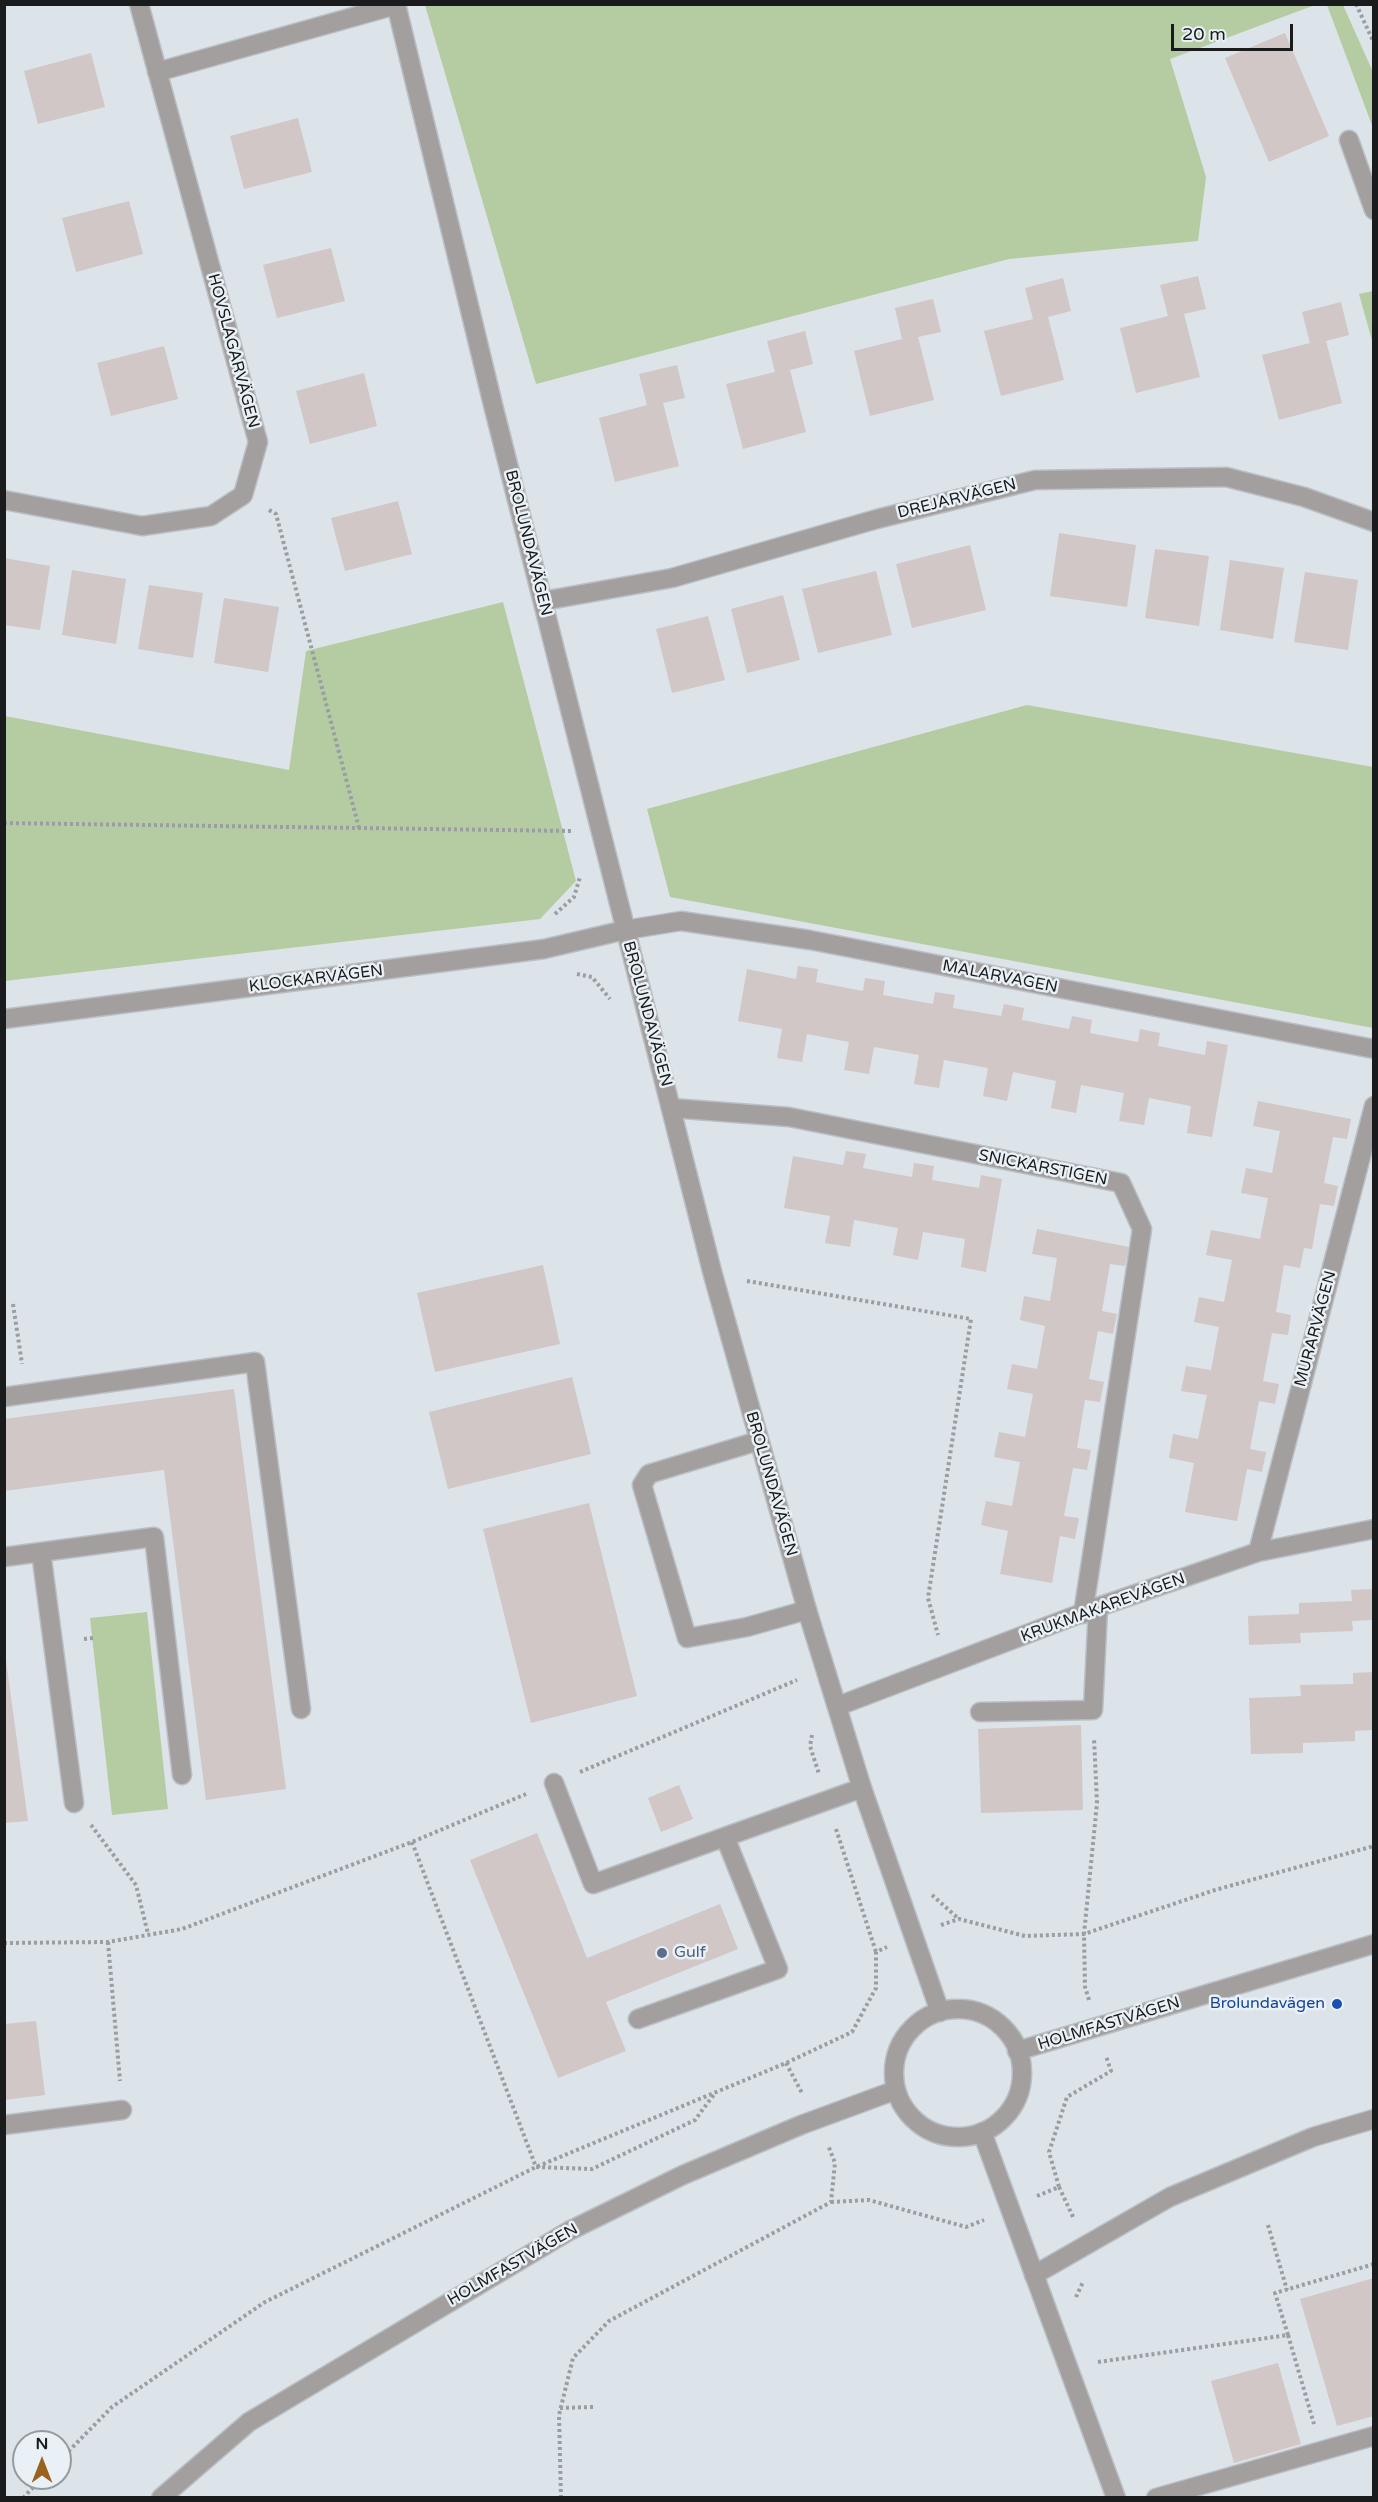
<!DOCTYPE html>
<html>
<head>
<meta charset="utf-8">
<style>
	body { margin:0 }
	#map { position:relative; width:1378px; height:2502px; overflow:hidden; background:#dce3e9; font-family:"Varela Round",sans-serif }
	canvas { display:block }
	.frame { position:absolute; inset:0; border:6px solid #191b1d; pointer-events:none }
	.north { position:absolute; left:12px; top:2430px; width:60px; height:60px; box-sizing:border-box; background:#e9f0f6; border:2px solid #969b9f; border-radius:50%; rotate:0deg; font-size:16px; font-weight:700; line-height:24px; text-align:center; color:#191b1d }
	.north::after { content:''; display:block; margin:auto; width:21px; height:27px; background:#9a631d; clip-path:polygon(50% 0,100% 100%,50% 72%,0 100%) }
	.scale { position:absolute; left:1171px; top:24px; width:122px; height:27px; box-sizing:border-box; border:3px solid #191b1d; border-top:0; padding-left:8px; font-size:18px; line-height:21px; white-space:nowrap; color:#191b1d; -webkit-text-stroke:4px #e9f0f6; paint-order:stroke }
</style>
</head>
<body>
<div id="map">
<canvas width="1378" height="2502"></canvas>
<div class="frame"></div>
<div class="north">N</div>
<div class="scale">20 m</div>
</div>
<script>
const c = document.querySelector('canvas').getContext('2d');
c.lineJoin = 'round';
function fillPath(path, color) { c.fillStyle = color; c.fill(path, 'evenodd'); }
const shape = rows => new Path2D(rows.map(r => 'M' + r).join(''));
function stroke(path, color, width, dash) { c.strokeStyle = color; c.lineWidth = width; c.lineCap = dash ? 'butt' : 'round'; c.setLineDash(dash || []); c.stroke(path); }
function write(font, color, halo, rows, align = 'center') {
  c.font = font + ' "Varela Round",sans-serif'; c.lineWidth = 5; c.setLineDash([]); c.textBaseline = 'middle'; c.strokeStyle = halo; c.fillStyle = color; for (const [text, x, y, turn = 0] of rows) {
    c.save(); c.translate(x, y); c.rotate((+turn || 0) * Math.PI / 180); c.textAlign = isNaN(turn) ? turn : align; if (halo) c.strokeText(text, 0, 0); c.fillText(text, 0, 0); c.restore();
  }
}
fillPath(shape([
	[425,5,1315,5,1170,59,1206,177,1198,241,1009,259,536,384],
	[1327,5,1343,5,1373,72,1373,128],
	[1373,291,1374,291,1373,344,1359,294],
	[503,602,576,881,540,919,5,981,5,716,289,770,306,651],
	[1027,705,1373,767,1373,1028,670,897,647,809],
	[147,1612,168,1809,112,1815,90,1618]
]), '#b5cca2');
fillPath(shape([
	[1285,33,1329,136,1269,162,1225,58],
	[91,53,105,107,38,124,24,71],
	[298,118,312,172,244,189,230,136],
	[129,201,143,254,76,272,62,218],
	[331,248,345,301,277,318,263,265],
	[1198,276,1206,309,1184,314,1200,377,1136,393,1120,328,1168,316,1160,285],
	[1063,278,1071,311,1048,317,1064,380,1001,396,984,331,1033,319,1025,288],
	[933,299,941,332,918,337,934,400,870,416,854,351,902,339,895,308],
	[1341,302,1349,335,1326,341,1342,403,1279,420,1262,355,1310,343,1302,312],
	[805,331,813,364,790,370,806,432,743,449,726,384,775,372,767,341],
	[164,346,178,399,111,416,97,363],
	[677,365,685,398,663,403,679,466,615,482,599,418,647,405,639,374],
	[364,373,377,426,310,444,296,391],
	[398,501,412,554,345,571,331,518],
	[1059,533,1136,545,1127,607,1050,596],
	[970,545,986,610,912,628,896,564],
	[1155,549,1209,556,1199,626,1145,618],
	[4,558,50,566,40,630,4,625],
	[1230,560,1284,568,1273,639,1220,630],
	[72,570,126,579,116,644,62,635],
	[876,571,892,635,818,653,802,589],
	[1305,572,1358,580,1348,650,1294,642],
	[149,585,203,593,193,658,138,649],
	[783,595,800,660,747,673,731,609],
	[224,598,279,607,268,672,214,663],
	[708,616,725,680,672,693,656,629],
	[798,966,818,969,816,982,863,991,865,978,885,981,883,995,933,1004,935,992,955,995,953,1008,1001,1016,1004,1004,1024,1008,1022,1020,1069,1029,1072,1016,1092,1020,1090,1033,1138,1042,1140,1029,1160,1033,1158,1046,1205,1055,1207,1041,1228,1045,1212,1137,1187,1133,1191,1106,1149,1098,1144,1125,1119,1121,1124,1093,1081,1085,1076,1113,1051,1108,1056,1081,1013,1072,1007,1101,983,1096,988,1068,944,1060,939,1088,914,1084,919,1055,874,1047,869,1074,844,1070,849,1042,807,1034,802,1062,777,1058,782,1029,738,1021,747,969,796,979],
	[1258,1101,1351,1119,1347,1139,1333,1137,1324,1183,1338,1186,1334,1206,1320,1204,1312,1249,1304,1248,1300,1268,1284,1265,1276,1312,1291,1315,1288,1335,1272,1333,1263,1381,1279,1384,1275,1404,1259,1401,1250,1449,1266,1452,1262,1472,1247,1469,1237,1521,1185,1512,1194,1463,1169,1458,1173,1434,1198,1439,1207,1395,1181,1391,1186,1366,1211,1370,1219,1327,1194,1322,1199,1297,1224,1302,1232,1260,1206,1255,1211,1230,1260,1239,1268,1198,1241,1193,1246,1168,1272,1173,1280,1131,1253,1126],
	[846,1151,866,1154,863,1168,912,1177,914,1163,934,1166,932,1180,979,1188,981,1175,1002,1179,986,1272,961,1267,965,1239,923,1232,918,1260,893,1255,898,1228,854,1220,850,1247,825,1243,830,1216,784,1208,793,1156,843,1165],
	[1037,1229,1129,1247,1125,1266,1110,1264,1102,1311,1117,1314,1113,1334,1098,1331,1089,1379,1104,1382,1100,1402,1085,1400,1077,1448,1091,1450,1087,1470,1073,1468,1064,1516,1079,1518,1075,1539,1060,1536,1052,1583,1000,1574,1008,1531,981,1525,986,1501,1012,1506,1020,1462,994,1457,999,1432,1025,1437,1033,1394,1007,1389,1012,1364,1037,1369,1045,1326,1020,1320,1024,1296,1050,1301,1057,1258,1032,1254],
	[543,1265,560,1344,435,1372,417,1293],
	[572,1377,591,1454,448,1489,429,1412],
	[234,1389,286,1789,206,1800,164,1470,4,1491,4,1419],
	[589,1503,637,1696,531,1723,483,1529],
	[1374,1589,1374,1620,1352,1621,1353,1631,1300,1633,1301,1643,1249,1645,1248,1616,1299,1614,1299,1603,1352,1601,1351,1590],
	[4,1646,28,1821,4,1823],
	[1374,1672,1374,1730,1355,1731,1355,1741,1303,1743,1303,1753,1251,1754,1249,1698,1301,1696,1300,1685,1353,1684,1353,1673],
	[1081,1725,1083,1810,981,1813,978,1729],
	[679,1785,693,1819,661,1832,648,1798],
	[537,1833,587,1958,720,1904,738,1949,606,2002,626,2051,558,2078,470,1860],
	[36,2021,45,2095,4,2100,4,2024],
	[1374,2278,1374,2416,1337,2426,1300,2299],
	[1278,2363,1301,2444,1234,2463,1211,2381]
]), '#d1c7c6');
const service = shape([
	[1349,140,1374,210],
	[4,1397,255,1362,301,1709],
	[758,1441,649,1474,642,1485,687,1638,747,1627,807,1610],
	[41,1552,74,1803],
	[4,1557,154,1537,182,1775],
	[980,1712,1093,1710,1098,1607],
	[554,1783,593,1884,862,1788],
	[638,2019,778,1969,725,1837],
	[4,2125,122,2110],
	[1034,2275,1170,2197,1313,2137,1374,2119],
	[1156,2498,1374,2436]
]);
const minor = shape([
	[157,72,396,5],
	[4,500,142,526,211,516,243,495,258,442,139,4],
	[543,601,672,578,877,519,1035,480,1226,477,1304,497,1374,522],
	[4,1019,544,949,625,930,681,921,810,940,1374,1049],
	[671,1108,789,1117,1121,1183,1142,1229,1083,1614],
	[1258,1552,1374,1106],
	[838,1706,1098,1607,1258,1552,1374,1529],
	[982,2132,1116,2498]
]);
const tertiary = shape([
	[396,4,493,405,713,1275,807,1610,862,1788,940,2012],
	'894 2073a64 64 0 1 1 128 0a64 64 0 1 1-128 0Z',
	[1017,2051,1374,1944],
	[161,2498,249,2422,569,2231,683,2175,801,2125,896,2090]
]);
stroke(service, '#b9bfc4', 21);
stroke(minor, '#b9bfc4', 21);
stroke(tertiary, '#b9bfc4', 21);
stroke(shape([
	[1356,4,1374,43],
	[269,510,276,514,359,828],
	[4,823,571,831],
	[555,914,574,897,580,877],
	[577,974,592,977,610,999],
	[747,1281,971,1319,928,1598,938,1635],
	[13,1304,22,1364],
	[84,1639,93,1638],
	[812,1735,810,1746,819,1774],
	[580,1772,797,1680],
	[91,1825,136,1885,148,1934],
	[836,1829,876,1952],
	[412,1842,536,2167,592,2169,695,2120,715,2093],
	[932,1895,959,1919],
	[941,1925,959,1919,1025,1936,1084,1934,1215,1890,1374,1846],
	[108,1942,120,2081],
	[4,1943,108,1942,182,1929,412,1842,526,1794],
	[1089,2000,1085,1987,1084,1934,1097,1803,1094,1738],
	[786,2063,802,2093],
	[1059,2187,1074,2219],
	[1037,2196,1059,2187,1049,2152,1067,2097,1111,2071,1106,2056],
	[831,2202,869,2200,966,2227,984,2220],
	[1268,2225,1287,2290],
	[1076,2297,1083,2282],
	[1288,2335,1275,2293,1374,2264],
	[1098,2362,1288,2335,1314,2424],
	[560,2408,593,2407],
	[60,2460,112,2407,265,2302,536,2167,786,2063,852,2032,876,1988,876,1952,887,1947],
	[23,2498,42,2478],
	[561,2498,559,2415,573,2358,609,2321,831,2202,835,2163,828,2145]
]), '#999ea2', 4, [3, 3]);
stroke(service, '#a39f9e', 18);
stroke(minor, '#a39f9e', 18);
stroke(tertiary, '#a39f9e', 18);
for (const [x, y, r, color] of [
	[662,1953,6,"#5c6f8a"],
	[1337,2004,6,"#1a4fb4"]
]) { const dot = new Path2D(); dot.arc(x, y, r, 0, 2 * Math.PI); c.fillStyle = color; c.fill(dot); stroke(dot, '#e9f0f6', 2); }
write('16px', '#191b1d', '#e9f0f6', [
	["HOVSLAGARVÄGEN",233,351,75],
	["DREJARVÄGEN",957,499,-14],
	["BROLUNDAVÄGEN",528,543,76],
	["MALARVAGEN",1000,977,11],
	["KLOCKARVÄGEN",316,979,-7],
	["BROLUNDAVÄGEN",647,1014,75],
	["SNICKARSTIGEN",1043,1168,11],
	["MURARVÄGEN",1316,1329,-75],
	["BROLUNDAVÄGEN",771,1484,74],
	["KRUKMAKAREVÄGEN",1103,1608,-20],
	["HOLMFASTVÄGEN",1109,2024,-17],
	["HOLMFASTVÄGEN",513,2265,-30]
]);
write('16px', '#4e5e75', '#e9f0f6', [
	["Gulf",674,1953]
], 'left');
write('16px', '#164399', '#e9f0f6', [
	["Brolundavägen",1325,2004]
], 'right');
</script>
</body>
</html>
